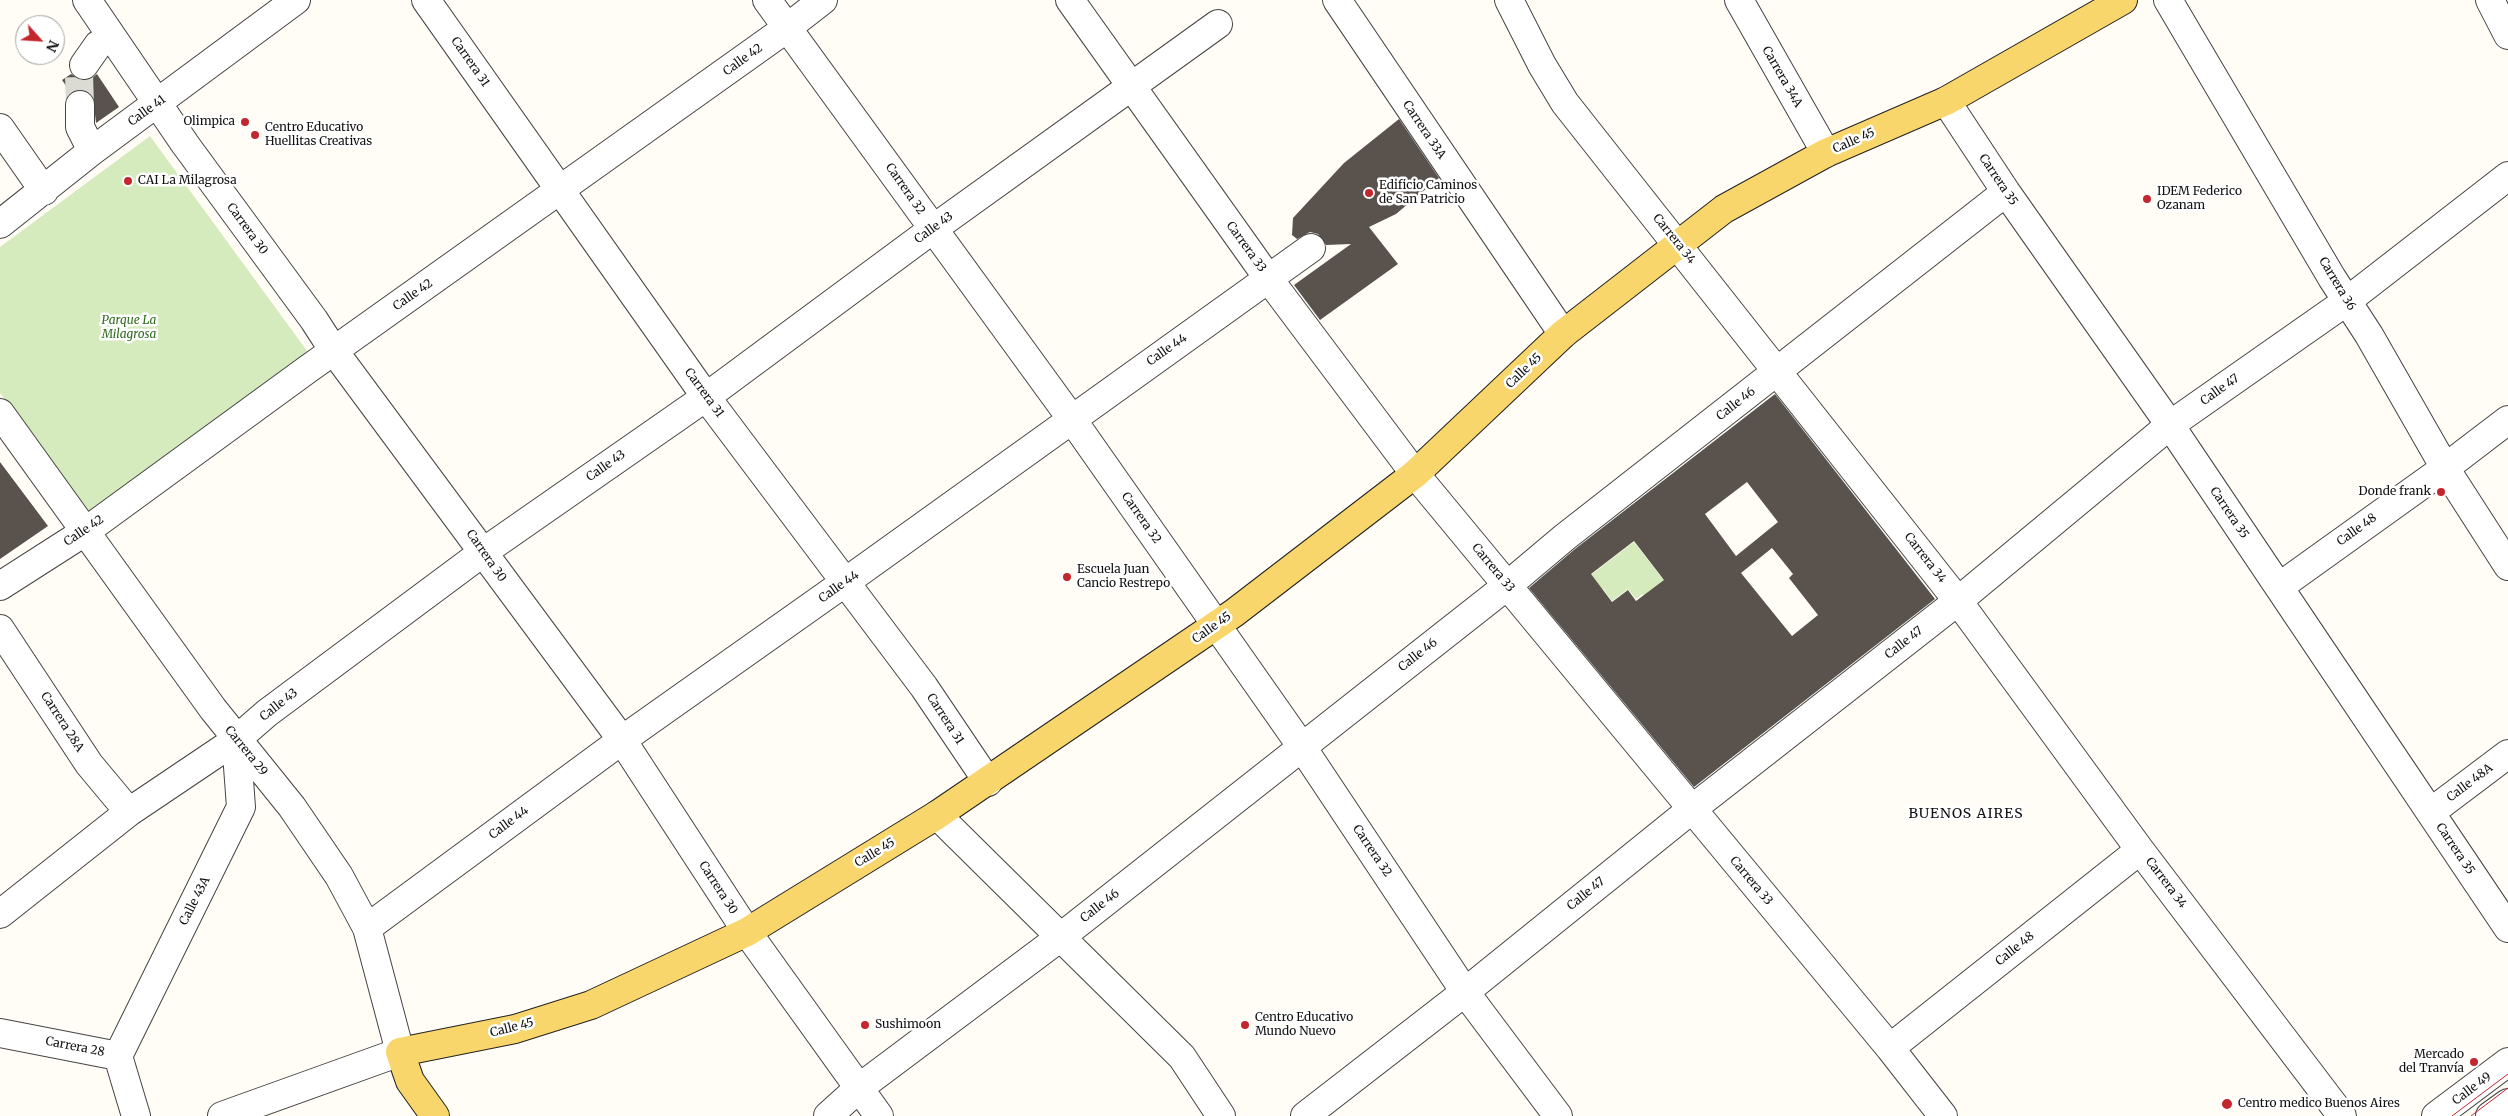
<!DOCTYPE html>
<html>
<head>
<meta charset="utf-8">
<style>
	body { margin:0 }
	#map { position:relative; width:2508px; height:1116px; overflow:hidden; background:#fffdf5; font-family:Merriweather,serif }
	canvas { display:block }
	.north { position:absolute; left:15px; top:15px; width:50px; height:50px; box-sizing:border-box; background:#fff; border:1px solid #a0a0a0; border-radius:50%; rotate:116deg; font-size:14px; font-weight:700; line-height:20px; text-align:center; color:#111 }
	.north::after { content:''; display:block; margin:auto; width:18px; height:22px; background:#c4262e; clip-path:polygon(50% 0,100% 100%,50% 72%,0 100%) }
</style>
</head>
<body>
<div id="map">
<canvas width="2508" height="1116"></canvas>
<div class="north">N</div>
</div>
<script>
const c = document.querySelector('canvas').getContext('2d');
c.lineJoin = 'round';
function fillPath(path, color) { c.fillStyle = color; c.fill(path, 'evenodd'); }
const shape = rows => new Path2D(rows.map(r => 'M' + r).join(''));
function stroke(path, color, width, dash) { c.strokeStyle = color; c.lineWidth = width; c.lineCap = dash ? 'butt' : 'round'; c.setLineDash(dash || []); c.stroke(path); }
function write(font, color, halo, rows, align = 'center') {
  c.font = font + ' Merriweather,serif'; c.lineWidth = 5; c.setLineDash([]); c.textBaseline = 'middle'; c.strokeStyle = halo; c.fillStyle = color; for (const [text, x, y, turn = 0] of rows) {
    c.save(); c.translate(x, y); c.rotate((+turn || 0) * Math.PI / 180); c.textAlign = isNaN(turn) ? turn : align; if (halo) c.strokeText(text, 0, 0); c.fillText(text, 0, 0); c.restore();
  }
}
fillPath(shape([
	[150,136,310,355,91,517,0,393,0,247],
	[1634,542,1662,578,1673,570,1657,613,1642,594,1636,599,1628,589,1612,601,1603,589,1553,627,1541,613]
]), '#d5ebbd');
fillPath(shape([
	[71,74,83,81,91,79,97,74,119,107,96,123,93,97,87,91,80,89,71,93,62,80],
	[1399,119,1439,178,1396,214,1369,227,1398,264,1320,320,1294,285,1351,244,1326,245,1318,234,1310,232,1297,239,1292,235,1293,218,1344,163],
	[1775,394,1935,599,1694,787,1529,588,1575,549],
	[1747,482,1778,522,1736,556,1705,514],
	[1634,541,1664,580,1636,601,1628,590,1612,602,1591,574],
	[1772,548,1793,574,1789,578,1818,615,1792,636,1741,573],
	[0,462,48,526,0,559]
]), '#5a524d');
stroke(shape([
	[80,105,79,75,84,65]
]), '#dbdad3', 28, [28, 14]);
const minor = shape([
	[87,0,185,144,314,320,334,351,622,740,747,932,879,1116],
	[426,0,706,397,924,687,988,782],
	[767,0,1071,418,1302,747,1465,992,1558,1116],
	[1070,0,1268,278,1415,474,1890,1048,1943,1116],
	[1337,0,1563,334],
	[1509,0,1542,65,1565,103,1958,601,2140,850,2342,1116],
	[1739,0,1826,153],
	[2168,0,2332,278,2369,335,2445,468,2508,566],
	[2490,0,2508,35],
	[84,65,98,45],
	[1946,101,2006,192,2170,425,2508,928],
	[80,105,80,127,92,151],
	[0,128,44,191],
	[0,224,92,151,296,0],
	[0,413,213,709,292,807,339,876,367,928,400,1052,222,1116],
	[0,586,86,531,308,369,787,28,823,0],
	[2279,587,2445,468,2508,420],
	[0,629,89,764,129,812],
	[2431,812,2508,754],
	[937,815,1182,1057,1221,1116],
	[0,914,129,812,236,740,267,713,482,553,706,397,933,229,1218,24],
	[367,928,622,740,844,583,1311,248],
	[0,1033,118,1056],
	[1890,1048,2140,850],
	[118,1056,241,807,236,740],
	[118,1056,136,1116],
	[828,1116,859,1088,1062,936,1508,585,1565,537,2006,192],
	[1305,1116,1465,992,1692,809,1958,601,2170,425,2347,301,2508,176],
	[2436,1116,2508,1062],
	[2490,1116,2508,1103]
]);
const major = shape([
	[435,1116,410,1081,400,1052,515,1029,591,1005,747,932,937,815,1234,613,1415,474,1563,334,1724,209,1826,153,1946,101,2123,0]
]);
stroke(minor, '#444', 30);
stroke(major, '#222', 30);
stroke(minor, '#fff', 28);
stroke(major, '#f9d66b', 28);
stroke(shape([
	[2452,1116,2508,1074],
	[2471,1116,2508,1088]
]), '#c4262e', 1);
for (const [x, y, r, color] of [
	[245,122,5,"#c4262e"],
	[255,135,5,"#c4262e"],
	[128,181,5,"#c4262e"],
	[1369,193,5,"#c4262e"],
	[2147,199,5,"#c4262e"],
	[2441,492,5,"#c4262e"],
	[1067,577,5,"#c4262e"],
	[865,1025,5,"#c4262e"],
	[1245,1025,5,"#c4262e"],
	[2474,1062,5,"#c4262e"],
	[2227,1104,6,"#c4262e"]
]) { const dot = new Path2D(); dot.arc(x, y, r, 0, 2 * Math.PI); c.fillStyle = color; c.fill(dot); stroke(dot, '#fff', 2); }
write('12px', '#111', '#fff', [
	["Calle 42",743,60,-36],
	["Carrera 31",470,62,55],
	["Carrera 34A",1782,77,60],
	["Calle 41",147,111,-36],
	["Carrera 33A",1424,130,56],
	["Calle 45",1854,141,-24],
	["Carrera 35",1998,180,56],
	["Carrera 32",905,189,55],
	["Calle 43",934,228,-36],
	["Carrera 30",247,229,54],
	["Carrera 34",1674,239,51],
	["Carrera 33",1246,247,54],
	["Carrera 36",2337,284,59],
	["Calle 42",413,295,-35],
	["Calle 44",1167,350,-35],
	["Calle 45",1524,371,-44],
	["Calle 47",2220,390,-35],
	["Carrera 31",704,393,54],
	["Calle 46",1736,404,-38],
	["Calle 43",606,466,-35],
	["Carrera 35",2229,513,56],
	["Carrera 32",1141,518,55],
	["Calle 48",2357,530,-36],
	["Calle 42",84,531,-34],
	["Carrera 30",486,556,55],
	["Carrera 34",1925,558,52],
	["Carrera 33",1493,568,50],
	["Calle 44",839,587,-35],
	["Calle 45",1212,628,-35],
	["Calle 47",1904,643,-38],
	["Calle 46",1418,655,-38],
	["Calle 43",279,705,-38],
	["Carrera 31",945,719,57],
	["Carrera 28A",62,722,57],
	["Carrera 29",246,751,51],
	["Calle 48A",2470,783,-37],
	["Calle 44",509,823,-37],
	["Carrera 35",2455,849,56],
	["Carrera 32",1372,851,56],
	["Calle 45",875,853,-31],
	["Carrera 33",1751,881,50],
	["Carrera 34",2166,883,53],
	["Carrera 30",718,888,57],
	["Calle 47",1586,894,-39],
	["Calle 43A",195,901,-63],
	["Calle 46",1100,906,-38],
	["Calle 48",2015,949,-39],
	["Calle 45",512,1028,-14],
	["Carrera 28",75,1047,11],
	["Calle 49",2472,1089,-37]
]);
write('12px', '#111', '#fff', [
	["Olimpica",235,122,"right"],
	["Centro Educativo",265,128],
	["Huellitas Creativas",265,142],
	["CAI La Milagrosa",138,181],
	["Edificio Caminos",1379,186],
	["de San Patricio",1379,200],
	["IDEM Federico",2157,192],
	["Ozanam",2157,206],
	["Donde frank",2431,492,"right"],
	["Escuela Juan",1077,570],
	["Cancio Restrepo",1077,584],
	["Centro Educativo",1255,1018],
	["Mundo Nuevo",1255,1032],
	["Sushimoon",875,1025],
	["Mercado",2464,1055,"right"],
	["del Tranvía",2464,1069,"right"],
	["Centro medico Buenos Aires",2238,1104]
], 'left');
write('italic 12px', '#2f6b1f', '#fff', [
	["Parque La",129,321],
	["Milagrosa",129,335]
]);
c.letterSpacing = '1px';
write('14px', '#111', '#fff', [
	["BUENOS AIRES",1966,814]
]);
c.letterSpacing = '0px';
</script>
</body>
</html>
